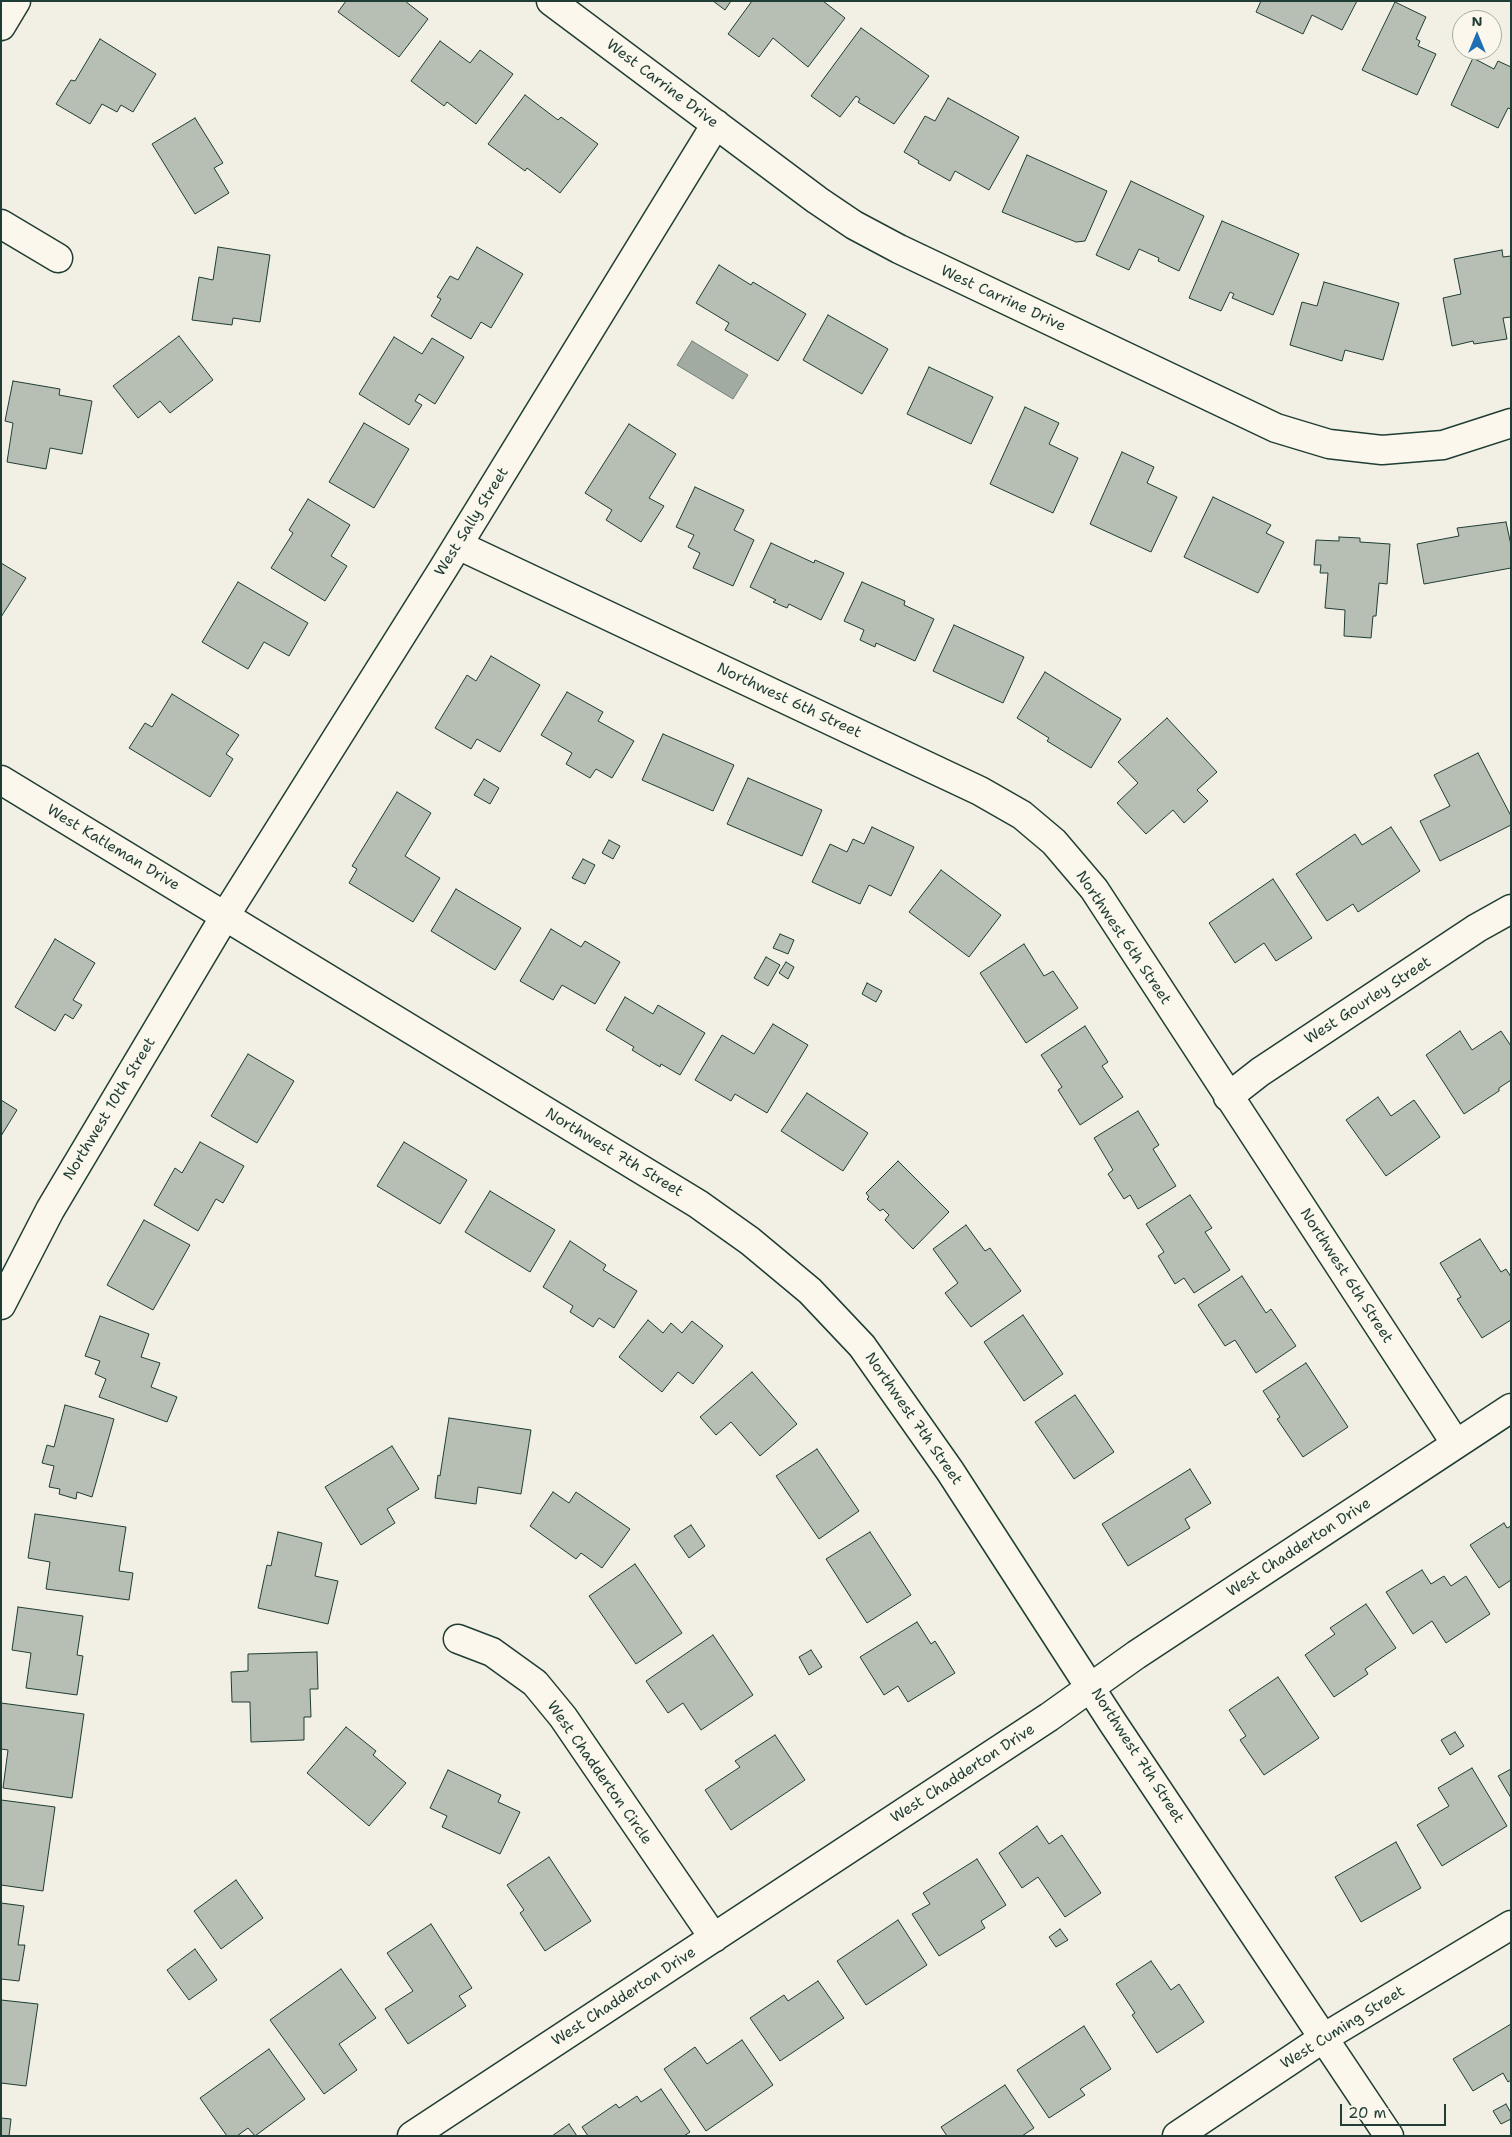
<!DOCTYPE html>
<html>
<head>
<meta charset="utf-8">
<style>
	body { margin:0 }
	#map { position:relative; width:1512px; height:2137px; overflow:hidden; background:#f2f0e5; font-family:"Shantell Sans",sans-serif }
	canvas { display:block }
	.frame { position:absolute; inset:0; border:2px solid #1f3d34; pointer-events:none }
	.north { position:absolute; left:1452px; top:10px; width:50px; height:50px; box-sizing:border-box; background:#fbf7ec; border:1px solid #a3ada2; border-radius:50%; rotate:0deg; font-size:14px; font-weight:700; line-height:20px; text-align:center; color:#1f3d34 }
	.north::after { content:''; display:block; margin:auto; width:18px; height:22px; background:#1f6fb2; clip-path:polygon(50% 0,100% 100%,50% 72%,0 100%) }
	.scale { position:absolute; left:1340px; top:2104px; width:106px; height:22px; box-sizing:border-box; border:2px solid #1f3d34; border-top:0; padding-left:6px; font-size:15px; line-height:18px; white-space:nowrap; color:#1f3d34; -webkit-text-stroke:4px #fbf7ec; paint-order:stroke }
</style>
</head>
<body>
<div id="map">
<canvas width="1512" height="2137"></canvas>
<div class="frame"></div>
<div class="north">N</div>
<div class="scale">20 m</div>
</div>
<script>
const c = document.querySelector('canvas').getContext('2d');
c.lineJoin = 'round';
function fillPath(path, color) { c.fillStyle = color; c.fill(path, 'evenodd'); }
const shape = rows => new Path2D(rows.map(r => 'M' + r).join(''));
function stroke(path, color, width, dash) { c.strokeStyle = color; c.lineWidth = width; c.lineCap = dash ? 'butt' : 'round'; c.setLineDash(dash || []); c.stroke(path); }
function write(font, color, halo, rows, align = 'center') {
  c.font = font + ' "Shantell Sans",sans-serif'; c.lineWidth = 5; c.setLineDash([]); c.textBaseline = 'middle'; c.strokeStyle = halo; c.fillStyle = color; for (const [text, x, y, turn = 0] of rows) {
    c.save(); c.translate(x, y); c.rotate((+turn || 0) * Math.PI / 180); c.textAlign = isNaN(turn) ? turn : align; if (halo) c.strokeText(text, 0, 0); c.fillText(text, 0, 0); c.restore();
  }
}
const water = shape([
	[692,341,748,375,733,399,677,365,692,341]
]);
fillPath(water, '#a2aba1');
stroke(water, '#6e7f75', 1);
const building = shape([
	[346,1,405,1,428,19,399,57,338,12,346,1],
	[713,1,731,1,725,10,713,1],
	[752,1,823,1,845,18,808,67,773,38,759,57,728,34,752,1],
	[1261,1,1357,1,1342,30,1312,15,1303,34,1256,12,1261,1],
	[1395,2,1426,17,1416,39,1420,41,1418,46,1436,54,1417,95,1362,70,1395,2],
	[861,28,929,76,894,124,858,102,860,99,856,96,840,117,811,96,861,28],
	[100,39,156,74,133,112,121,105,117,112,102,104,90,124,56,104,71,80,75,81,100,39],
	[440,41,470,63,480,50,513,74,476,124,447,102,444,106,411,81,440,41],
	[1473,58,1494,69,1498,61,1511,67,1511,109,1508,108,1498,128,1451,105,1473,58],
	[525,95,558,120,561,117,598,144,560,193,527,168,525,171,488,144,525,95],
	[948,98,1019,137,989,190,955,171,950,181,918,163,919,161,904,152,925,116,935,121,948,98],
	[195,118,223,163,214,168,229,193,195,214,152,144,195,118],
	[1027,155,1107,191,1085,241,1076,242,1002,212,1027,155],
	[1131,181,1204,216,1179,271,1158,261,1159,258,1139,249,1129,270,1096,255,1131,181],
	[1222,221,1299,254,1273,315,1232,298,1234,294,1230,292,1221,311,1189,298,1222,221],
	[218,247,270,255,260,322,233,318,232,325,192,320,199,277,213,280,218,247],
	[477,247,523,274,491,328,481,322,471,339,431,316,441,299,437,297,450,276,458,280,477,247],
	[1502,250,1503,257,1511,256,1511,317,1503,318,1507,339,1474,344,1473,341,1452,346,1443,298,1461,294,1454,259,1502,250],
	[719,265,751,285,753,282,806,314,778,361,725,330,729,323,696,303,719,265],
	[1324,282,1399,303,1383,360,1345,350,1342,361,1290,345,1302,302,1317,306,1324,282],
	[828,315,888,349,862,394,803,360,828,315],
	[179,336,213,380,170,413,160,401,138,418,113,386,179,336],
	[394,337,422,354,432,338,464,357,435,404,419,394,415,401,422,405,409,425,359,394,394,337],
	[929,367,993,397,971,444,907,414,929,367],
	[13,381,60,389,59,395,92,401,82,454,50,448,46,469,7,462,13,423,5,421,13,381],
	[1025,407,1059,423,1049,444,1078,458,1053,513,990,484,1025,407],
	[364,423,409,449,374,508,329,482,364,423],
	[629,424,676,454,649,498,664,506,641,542,606,520,612,510,585,493,629,424],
	[1122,452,1154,467,1147,483,1177,497,1151,552,1090,524,1122,452],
	[695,487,744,510,734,530,754,540,733,586,693,568,700,553,688,547,694,535,676,527,695,487],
	[1213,497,1271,525,1266,533,1284,542,1258,593,1184,557,1213,497],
	[308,499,350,525,331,556,347,566,325,601,271,568,293,533,289,530,308,499],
	[1506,522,1511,545,1511,568,1424,584,1417,544,1459,536,1457,528,1506,522],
	[1339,537,1360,538,1360,542,1390,544,1387,584,1379,583,1376,616,1373,616,1371,638,1344,636,1345,610,1325,608,1328,573,1320,573,1321,565,1314,565,1316,540,1339,541,1339,537],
	[771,543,814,563,815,560,844,573,821,620,789,604,787,608,773,602,776,600,750,587,771,543],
	[1,563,26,578,1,617,1,563],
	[238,582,308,623,289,656,264,642,248,669,202,642,238,582],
	[862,582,905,601,904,605,934,619,915,661,876,643,875,647,860,640,864,630,844,621,862,582],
	[954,625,1024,657,1003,703,933,671,954,625],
	[491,656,540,685,500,752,477,739,471,749,435,728,467,675,476,681,491,656],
	[1045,672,1121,719,1091,768,1047,741,1049,738,1017,718,1045,672],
	[567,692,603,712,598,721,634,741,612,778,596,769,590,778,566,764,572,753,541,735,567,692],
	[172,694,239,735,226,754,233,759,210,797,129,748,145,723,152,727,172,694],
	[1167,718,1217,772,1197,790,1208,801,1184,823,1173,810,1146,834,1117,803,1138,783,1118,762,1167,718],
	[663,734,734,765,713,811,642,780,663,734],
	[1478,753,1511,816,1511,825,1440,861,1420,821,1450,806,1434,775,1478,753],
	[748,778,822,810,802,856,727,824,748,778],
	[484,779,499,788,490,804,474,795,484,779],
	[397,792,431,813,405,856,440,878,413,922,349,883,357,869,352,866,397,792],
	[872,827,914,847,891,896,869,885,860,904,812,882,830,844,847,852,853,839,864,844,872,827],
	[1391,827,1420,871,1358,912,1353,904,1327,921,1296,874,1355,834,1362,845,1391,827],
	[609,840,620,846,613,859,602,853,609,840],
	[583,859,595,865,585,884,572,878,583,859],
	[941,870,1001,915,969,957,909,912,941,870],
	[1273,879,1312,938,1276,961,1264,943,1235,963,1209,923,1273,879],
	[456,889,521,928,495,970,431,931,456,889],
	[551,929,581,947,585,941,620,962,595,1004,562,985,553,1000,520,981,551,929],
	[780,934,794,940,788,954,773,948,780,934],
	[55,939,95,963,73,1000,82,1005,73,1019,65,1014,55,1031,15,1007,55,939],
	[1024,944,1044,976,1053,971,1078,1008,1026,1043,980,973,1024,944],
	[766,957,780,965,768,986,754,978,766,957],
	[786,962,794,967,788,979,779,973,786,962],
	[867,983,882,991,876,1002,862,994,867,983],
	[625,997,653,1014,658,1005,705,1033,680,1075,661,1064,660,1067,632,1050,634,1047,606,1030,625,997],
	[773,1024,808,1045,767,1113,735,1094,731,1101,695,1080,722,1035,754,1054,773,1024],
	[1085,1026,1108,1062,1102,1066,1123,1097,1080,1125,1058,1090,1062,1087,1041,1055,1085,1026],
	[1460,1031,1472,1050,1501,1031,1511,1046,1511,1080,1499,1088,1499,1091,1464,1114,1426,1055,1460,1031],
	[248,1054,294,1081,257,1143,211,1116,248,1054],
	[807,1093,868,1133,843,1171,781,1131,807,1093],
	[1378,1097,1391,1116,1414,1100,1440,1137,1386,1176,1346,1120,1378,1097],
	[1,1100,17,1110,1,1136,1,1100],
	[1138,1111,1159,1145,1153,1149,1176,1186,1138,1209,1130,1195,1124,1199,1108,1174,1113,1170,1094,1138,1138,1111],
	[200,1142,244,1166,223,1203,216,1199,198,1231,154,1205,175,1168,182,1173,200,1142],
	[404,1142,467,1180,440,1224,377,1186,404,1142],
	[898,1161,949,1212,913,1249,885,1220,889,1215,883,1209,880,1211,867,1199,869,1197,866,1193,898,1161],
	[490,1191,555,1230,530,1272,465,1232,490,1191],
	[1190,1195,1212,1228,1205,1232,1230,1270,1194,1293,1184,1278,1175,1284,1158,1256,1164,1252,1146,1224,1190,1195],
	[144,1220,190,1245,153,1310,107,1285,144,1220],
	[966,1225,985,1251,990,1248,1021,1291,971,1327,945,1293,958,1283,933,1249,966,1225],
	[1480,1239,1501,1272,1506,1269,1511,1277,1511,1320,1482,1338,1457,1299,1461,1297,1440,1263,1480,1239],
	[570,1241,606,1265,603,1270,637,1291,614,1328,599,1318,593,1327,570,1312,573,1306,543,1287,570,1241],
	[1242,1276,1266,1313,1271,1309,1296,1346,1256,1373,1235,1340,1225,1346,1198,1305,1242,1276],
	[1023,1315,1063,1374,1024,1401,984,1342,1023,1315],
	[100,1316,149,1334,141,1357,160,1363,151,1387,177,1397,167,1422,99,1397,106,1379,95,1374,100,1361,85,1356,100,1316],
	[648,1320,663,1333,671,1323,682,1333,692,1321,723,1346,693,1384,678,1372,662,1392,619,1357,648,1320],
	[1306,1363,1348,1427,1303,1457,1277,1419,1280,1417,1263,1391,1306,1363],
	[752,1372,797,1424,760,1456,731,1422,716,1435,700,1417,752,1372],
	[1075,1395,1114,1452,1074,1479,1035,1422,1075,1395],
	[65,1405,114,1419,92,1497,77,1492,76,1499,59,1494,60,1489,49,1487,54,1466,42,1463,47,1445,54,1447,65,1405],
	[449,1418,531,1430,521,1494,478,1487,476,1504,435,1498,438,1475,440,1476,449,1418],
	[392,1446,419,1489,387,1509,395,1523,361,1545,325,1487,392,1446],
	[817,1449,859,1511,819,1539,776,1476,817,1449],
	[1190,1469,1211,1503,1185,1519,1190,1528,1128,1566,1102,1524,1190,1469],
	[553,1492,569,1503,576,1492,630,1529,602,1568,581,1553,576,1559,530,1526,553,1492],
	[35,1514,126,1527,119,1571,133,1573,129,1600,46,1589,50,1562,28,1558,35,1514],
	[1504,1523,1507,1528,1511,1526,1511,1580,1499,1588,1470,1545,1504,1523],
	[691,1525,705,1546,689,1558,674,1536,691,1525],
	[278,1532,322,1543,315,1576,338,1581,328,1624,258,1608,267,1565,271,1566,278,1532],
	[870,1532,911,1595,867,1623,826,1559,870,1532],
	[635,1564,682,1633,636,1664,589,1596,635,1564],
	[1422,1570,1431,1584,1444,1576,1451,1586,1466,1576,1490,1614,1446,1643,1432,1621,1413,1634,1386,1592,1422,1570],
	[1366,1604,1396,1648,1365,1669,1368,1674,1334,1697,1305,1655,1335,1634,1330,1628,1366,1604],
	[18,1607,83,1616,77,1655,83,1656,77,1695,26,1688,31,1653,12,1650,18,1607],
	[917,1622,931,1644,935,1641,955,1673,908,1702,898,1686,884,1695,860,1657,917,1622],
	[713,1635,753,1695,701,1730,683,1703,668,1713,646,1681,713,1635],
	[811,1650,822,1667,809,1675,799,1657,811,1650],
	[317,1652,318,1689,310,1689,311,1717,304,1717,304,1740,251,1742,250,1702,232,1702,231,1672,248,1671,248,1654,317,1652],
	[1278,1677,1319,1738,1264,1775,1240,1740,1246,1736,1229,1710,1278,1677],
	[1,1703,84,1714,72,1798,3,1788,8,1750,1,1749,1,1703],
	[346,1727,376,1751,373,1755,406,1783,369,1826,307,1773,346,1727],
	[1455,1732,1464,1746,1450,1755,1441,1740,1455,1732],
	[775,1735,805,1780,731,1830,705,1790,740,1767,735,1761,775,1735],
	[1472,1768,1507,1826,1442,1866,1417,1825,1449,1806,1438,1788,1472,1768],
	[1511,1769,1511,1798,1498,1776,1511,1769],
	[448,1770,501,1795,498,1802,520,1812,500,1854,442,1827,447,1816,430,1808,448,1770],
	[1,1800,55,1807,43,1891,1,1885,1,1800],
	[1037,1826,1049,1844,1062,1835,1101,1893,1065,1917,1038,1877,1022,1888,999,1853,1037,1826],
	[1396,1842,1421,1888,1361,1922,1335,1877,1396,1842],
	[549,1857,591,1921,545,1951,520,1913,524,1910,507,1885,549,1857],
	[977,1859,1006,1905,981,1921,985,1928,939,1956,912,1914,930,1904,923,1893,977,1859],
	[236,1880,263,1918,221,1949,194,1911,236,1880],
	[1,1903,24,1906,18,1945,25,1945,19,1981,1,1979,1,1903],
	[898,1920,927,1965,866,2005,837,1961,898,1920],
	[431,1924,472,1988,459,1996,466,2006,408,2044,385,2009,413,1991,387,1953,431,1924],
	[1060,1929,1068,1940,1056,1947,1049,1937,1060,1929],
	[195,1949,217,1980,189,2000,167,1970,195,1949],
	[1151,1961,1171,1990,1179,1984,1204,2022,1157,2053,1132,2015,1135,2013,1116,1984,1151,1961],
	[341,1969,376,2018,339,2044,357,2070,324,2094,270,2020,341,1969],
	[818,1981,844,2018,780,2061,750,2018,784,1995,788,2001,818,1981],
	[1,2000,38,2004,26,2086,1,2083,1,2000],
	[1511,2024,1511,2080,1508,2082,1503,2073,1473,2091,1453,2059,1511,2024],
	[1084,2026,1111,2069,1080,2089,1085,2095,1049,2118,1017,2070,1084,2026],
	[742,2040,773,2085,706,2131,664,2069,695,2047,707,2064,742,2040],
	[269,2049,305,2099,255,2136,248,2128,237,2136,227,2136,200,2098,269,2049],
	[1005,2085,1034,2128,1022,2136,947,2136,941,2127,1005,2085],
	[661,2089,690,2132,684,2136,588,2136,582,2127,616,2104,619,2108,637,2096,641,2102,661,2089],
	[1506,2104,1511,2113,1511,2119,1501,2124,1493,2111,1506,2104],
	[1,2118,11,2119,9,2136,1,2136,1,2118],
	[569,2124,577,2136,552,2136,569,2124]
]);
fillPath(building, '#b7beb3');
stroke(building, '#1f3d34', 1);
const minor = shape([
	[551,1,817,200,854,225,899,249,1276,428,1329,444,1382,450,1443,445,1511,423],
	[1,26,16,1],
	[1,224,58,258],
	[458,545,980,791,1022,815,1054,842,1094,889,1456,1444],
	[1,780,698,1204,750,1241,810,1291,862,1346,950,1471,1113,1723,1389,2136],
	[1228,1097,1260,1072,1477,928,1511,909],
	[1,1305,50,1210,225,916,443,569,716,124],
	[458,1639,492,1652,535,1683,563,1717,714,1938],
	[412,2136,1049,1717,1136,1655,1511,1408],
	[1177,2136,1325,2037,1511,1925]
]);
stroke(minor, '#1f3d34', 31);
stroke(minor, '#fbf7ec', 28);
write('15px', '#1f3d34', '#fbf7ec', [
	["West Carrine Drive",662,84,37],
	["West Carrine Drive",1003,299,25],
	["West Sally Street",472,522,-58],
	["Northwest 6th Street",789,701,25],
	["West Katleman Drive",113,848,31],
	["Northwest 6th Street",1123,938,56],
	["West Gourley Street",1368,1001,-33],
	["Northwest 10th Street",110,1109,-59],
	["Northwest 7th Street",614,1153,31],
	["Northwest 6th Street",1346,1276,57],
	["Northwest 7th Street",913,1419,55],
	["West Chadderton Drive",1299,1548,-33],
	["Northwest 7th Street",1137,1756,57],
	["West Chadderton Circle",599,1773,55],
	["West Chadderton Drive",963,1774,-33],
	["West Chadderton Drive",624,1997,-33],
	["West Cuming Street",1343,2028,-32]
]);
</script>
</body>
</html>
